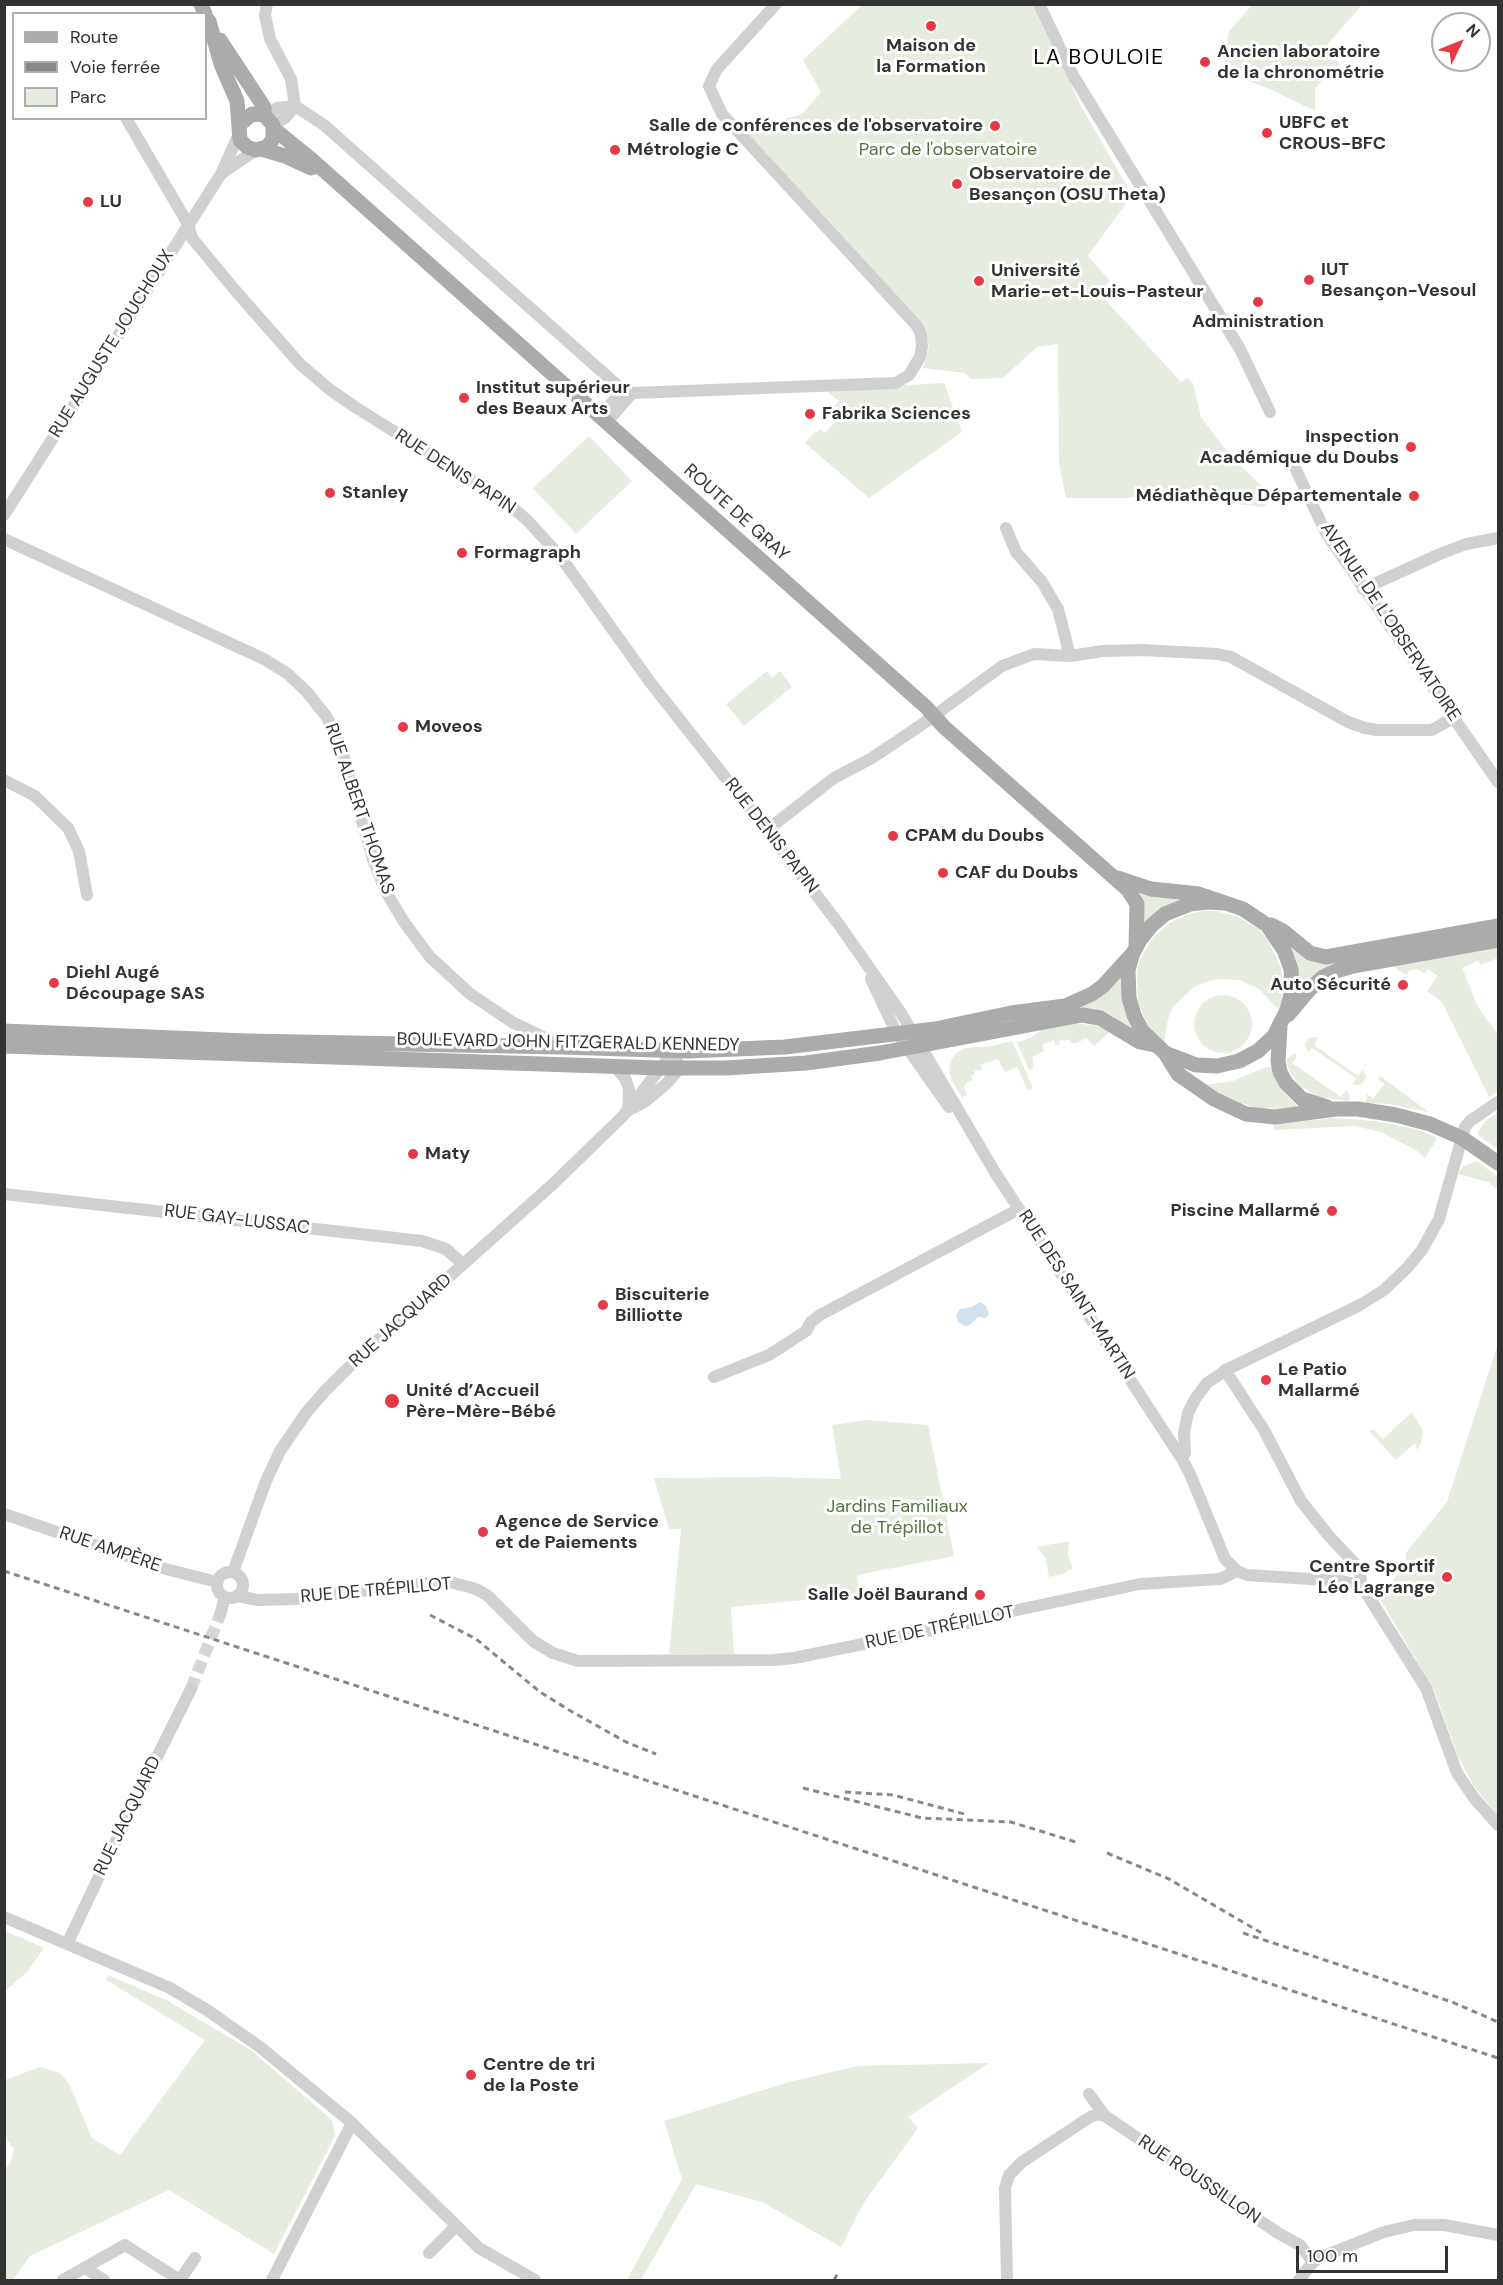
<!DOCTYPE html>
<html>
<head>
<meta charset="utf-8">
<style>
	body { margin:0 }
	#map { position:relative; width:1503px; height:2285px; overflow:hidden; background:#fff; font-family:"DM Sans",sans-serif }
	canvas { display:block }
	.frame { position:absolute; inset:0; border:6px solid #333; pointer-events:none }
	.legend { position:absolute; left:12px; top:12px; width:195px; height:108px; box-sizing:border-box; background:#fff; border:2px solid #adadad; margin:0; padding:8px 10px; list-style:none; font-size:18px; color:#333 }
	.legend li { display:flex; align-items:center; gap:12px; height:30px }
	.legend b { width:30px; border:2px solid #adadad }
	.north { position:absolute; left:1431px; top:12px; width:60px; height:60px; box-sizing:border-box; background:#fff; border:2px solid #adadad; border-radius:50%; rotate:47deg; font-size:16px; font-weight:700; line-height:24px; text-align:center; color:#333 }
	.north::after { content:''; display:block; margin:auto; width:21px; height:27px; background:#e63946; clip-path:polygon(50% 0,100% 100%,50% 72%,0 100%) }
	.scale { position:absolute; left:1296px; top:2246px; width:152px; height:27px; box-sizing:border-box; border:3px solid #333; border-top:0; padding-left:8px; font-size:18px; line-height:21px; white-space:nowrap; color:#333; -webkit-text-stroke:4px #fff; paint-order:stroke }
</style>
</head>
<body>
<div id="map">
<canvas width="1503" height="2285"></canvas>
<div class="frame"></div>
<ul class="legend">
<li><b style="height:8px;background:#ababab"></b>Route</li>
<li><b style="height:8px;background:#888"></b>Voie ferrée</li>
<li><b style="height:16px;background:#e6ecdf"></b>Parc</li>
</ul>
<div class="north">N</div>
<div class="scale">100 m</div>
</div>
<script>
const c = document.querySelector('canvas').getContext('2d');
c.lineJoin = 'round';
function fillPath(path, color) { c.fillStyle = color; c.fill(path, 'evenodd'); }
const shape = rows => new Path2D(rows.map(r => 'M' + r).join(''));
function stroke(path, color, width, dash) { c.strokeStyle = color; c.lineWidth = width; c.lineCap = dash ? 'butt' : 'round'; c.setLineDash(dash || []); c.stroke(path); }
function write(font, color, halo, rows, align = 'center') {
  c.font = font + ' "DM Sans",sans-serif'; c.lineWidth = 6; c.setLineDash([]); c.textBaseline = 'middle'; c.strokeStyle = halo; c.fillStyle = color; for (const [text, x, y, turn = 0] of rows) {
    c.save(); c.translate(x, y); c.rotate((+turn || 0) * Math.PI / 180); c.textAlign = isNaN(turn) ? turn : align; if (halo) c.strokeText(text, 0, 0); c.fillText(text, 0, 0); c.restore();
  }
}
fillPath(shape([
	[862,5,1034,5,1082,108,1132,195,1088,256,1110,281,1098,292,1181,382,1187,378,1193,383,1201,417,1228,453,1273,497,1264,507,1150,495,1126,498,1066,498,1059,463,1058,344,1037,347,1003,378,971,379,965,373,923,368,929,347,926,334,739,132,802,114,821,92,803,60],
	[1252,5,1362,5,1326,46,1340,65,1315,88,1315,111,1270,89,1240,78,1224,61,1229,31],
	[944,383,962,432,869,498,805,443,815,432,817,433,820,429,825,433,836,421,830,416,833,412,831,410,839,401,826,390],
	[589,436,632,481,576,534,533,488],
	[767,671,772,678,780,671,792,687,744,726,726,704],
	[1139,893,1186,898,1144,926,1142,903],
	[1202,911,1216,911,1238,917,1259,929,1268,940,1281,968,1283,986,1281,1003,1279,1010,1259,989,1240,980,1218,979,1205,982,1194,987,1173,1007,1168,1019,1164,1043,1148,1026,1138,1002,1137,973,1140,959,1152,939,1169,923,1186,915],
	[1287,942,1351,958,1298,994],
	[1498,947,1498,958,1481,965,1478,961,1462,968,1478,1007,1498,1035,1498,1091,1489,1097,1442,1002,1427,991,1438,976,1428,969,1424,974,1417,969,1409,971,1406,975,1393,966],
	[1121,976,1133,1029,1132,1030,1109,1014,1096,1010,1078,1009,1078,1007],
	'1194 1024a29 29 0 1 1 58 0a29 29 0 1 1-58 0Z',
	[1075,1023,1097,1026,1110,1032,1094,1046,1086,1038,1077,1043,1071,1043,1069,1039,1064,1041,1063,1039,1059,1041,1060,1044,1056,1045,1054,1040,1042,1045,1044,1051,1032,1057,1034,1068,1029,1070,1017,1042,1028,1039,1042,1030],
	[1315,1037,1318,1038,1314,1045,1358,1076,1363,1070,1366,1076,1364,1082,1359,1085,1352,1084,1356,1078,1312,1048,1308,1053,1305,1044,1309,1038],
	[1012,1041,1033,1088,1028,1091,1017,1067,1005,1072,998,1059,980,1065,982,1070,974,1071,975,1074,971,1076,973,1080,965,1084,964,1087,967,1095,962,1097,951,1079,949,1070,951,1060,956,1053,965,1048,992,1046],
	[1295,1053,1297,1056,1292,1063,1341,1097,1346,1090,1350,1095,1349,1101,1319,1097,1300,1086,1292,1076,1287,1064,1287,1059],
	[1266,1067,1272,1067,1282,1090,1298,1107,1289,1109,1257,1108,1231,1100,1205,1085,1233,1081],
	[1380,1076,1429,1112,1389,1104,1366,1103,1367,1094,1373,1099,1384,1084,1378,1079],
	[1498,1112,1498,1150,1477,1134,1485,1121],
	[1333,1118,1375,1121,1416,1129,1436,1137,1436,1140,1425,1158,1417,1151,1381,1132,1355,1126,1273,1130,1274,1124],
	[1477,1161,1498,1177,1498,1190,1488,1182,1458,1174,1464,1166],
	[1498,1343,1498,1816,1473,1785,1458,1756,1434,1690,1379,1597,1407,1563,1405,1554,1447,1502],
	[1412,1412,1423,1431,1421,1443,1417,1450,1415,1443,1396,1460,1369,1431,1374,1430,1383,1439],
	[866,1420,928,1425,954,1556,857,1575,859,1595,731,1607,734,1654,669,1654,681,1529,669,1529,654,1478,775,1477,841,1479,832,1425],
	[1063,1542,1069,1542,1068,1555,1073,1569,1067,1571,1066,1573,1049,1577,1045,1557,1037,1547],
	[5,1931,44,1948,27,1972,5,1991],
	[108,1975,168,2001,252,2051,332,2120,335,2133,334,2138,274,2254,169,2190,30,2256,13,2280,5,2280,5,2169,11,2162,14,2149,5,2137,5,2080,40,2067,60,2073,69,2084,92,2138,120,2155,205,2040,106,1980],
	[989,2063,908,2117,918,2128,865,2201,841,2247,762,2202,696,2184,641,2280,627,2280,682,2179,664,2121,789,2082,857,2066]
]), '#e6ecdf');
fillPath(shape([
	[980,1302,986,1306,989,1314,986,1318,978,1317,970,1325,965,1326,958,1322,956,1315,960,1309,972,1307]
]), '#cfe2ee');
stroke(shape([
	[191,1689,220,1615]
]), '#d6d6d6', 12, [12, 6]);
stroke(shape([
	[267,4,265,15,270,39,291,79,295,106,285,118,273,125],
	[1039,4,1074,77,1240,349,1270,412],
	[266,116,277,108,295,106,324,125,617,385,632,393,896,383,909,375,920,357,922,347,921,334,917,326,722,114,709,86,717,69,776,4],
	[126,118,188,224,192,238,234,289,300,364,329,389,355,407,504,500,528,521,560,556,650,682,777,843,840,926,901,1013,996,1174,1182,1459,1190,1474,1225,1559,1237,1571,1247,1575,1342,1581,1359,1585,1365,1591,1426,1688,1457,1773,1474,1798,1498,1825],
	[222,173,256,150],
	[604,412,624,388],
	[606,423,632,393],
	[1290,457,1326,533,1498,782],
	[4,515,221,174,239,134],
	[1006,528,1016,552,1042,582,1058,609,1070,656],
	[4,539,264,659,288,674,307,692,326,716,339,741,373,859,386,892,404,922,430,957,469,993,512,1022,561,1046],
	[1363,589,1440,554,1466,544,1498,538],
	[4,780,35,796,68,828,79,851,87,895],
	[767,830,834,778,872,758,927,721,1002,666,1034,654,1070,656,1103,651,1143,650,1218,654,1231,657,1348,722,1365,728,1377,730,1432,730,1455,717],
	[871,979,896,1032,949,1107],
	[614,1066,625,1078,629,1089,628,1111],
	[633,1108,646,1101,666,1084,680,1068,678,1063],
	[4,1194,422,1241,446,1249,463,1264],
	[1225,1370,1264,1430,1301,1501,1329,1536,1359,1568,1361,1579,1359,1585],
	[714,1377,769,1355,806,1331,811,1322,820,1315,1019,1209],
	[1182,1459,1185,1453,1184,1433,1188,1413,1195,1399,1207,1383,1228,1369,1360,1305,1384,1290,1407,1268,1422,1250,1439,1219,1465,1127,1470,1121,1498,1102],
	[4,1514,162,1568,217,1582],
	[233,1572,266,1481,280,1451,306,1413,325,1391,357,1359,553,1184,623,1116,674,1051],
	'217 1585a13 13 0 1 1 26 0a13 13 0 1 1-26 0Z',
	[237,1596,258,1600,295,1599,446,1581,476,1589,488,1596,533,1641,553,1653,578,1661,774,1660,794,1658,977,1621,989,1616,1140,1584,1220,1579,1237,1571],
	[220,1615,225,1597],
	[4,1917,170,1988,207,2010,260,2047,352,2123,479,2248,535,2280],
	[67,1944,132,1807,191,1689],
	[1089,2094,1105,2116,1278,2233,1300,2245,1313,2262],
	[429,2253,456,2226],
	[85,2268,104,2280],
	[63,2280,125,2245,180,2280],
	[180,2280,195,2258],
	[272,2280,352,2123],
	[1007,2280,1005,2188,1009,2175,1022,2162,1090,2117,1098,2114,1105,2116],
	[1299,2280,1313,2262,1319,2258,1384,2232,1414,2225,1444,2225,1498,2235]
]), '#d0d0d0', 12);
stroke(shape([
	[201,4,205,14],
	[209,21,221,64,237,101,240,140,247,147,256,150,267,147,273,139,273,125,264,115,252,114,240,124],
	[220,40,264,107,264,115],
	[274,129,311,159,926,707,944,727,1128,890,1137,904,1136,947],
	[261,149,285,156,311,168],
	[1118,878,1151,889,1199,894,1243,909,1267,925,1284,950,1291,969,1292,990,1287,1010,1274,1036,1258,1051,1239,1061,1217,1066,1196,1065,1165,1053,1142,1031,1134,1015,1129,998,1128,970,1133,953,1140,940,1151,926,1165,914,1190,904,1207,902,1225,903],
	[1271,925,1283,931,1310,953,1326,957,1498,926],
	[1288,1015,1310,989,1323,977,1336,971,1353,966,1498,940],
	[1280,1027,1278,1061,1280,1072,1286,1083,1302,1099,1327,1107],
	[4,1031,247,1041,562,1047,687,1051,785,1047,935,1029,1011,1013,1065,1006,1092,994,1103,986,1133,953],
	[4,1046,661,1068,726,1068,806,1063,880,1053,1082,1015,1100,1018,1140,1042,1155,1045],
	[1165,1053,1178,1074,1214,1099,1246,1114,1275,1117,1336,1109,1358,1109,1396,1115,1430,1124,1462,1138,1498,1163]
]), '#ababab', 15);
stroke(shape([
	[4,1571,1498,2058],
	[430,1615,476,1639,540,1692,569,1710,626,1742,656,1754],
	[803,1788,922,1818,1011,1822,1079,1843],
	[845,1792,893,1795,968,1815],
	[1107,1853,1169,1879,1265,1935],
	[1243,1933,1452,2002,1498,2022],
	[834,2280,839,2271]
]), '#888', 3, [6, 4.5]);
for (const [x, y, r, color] of [
	[931,26,6,"#e63946"],
	[1205,62,6,"#e63946"],
	[995,126,6,"#e63946"],
	[1267,133,6,"#e63946"],
	[615,150,6,"#e63946"],
	[957,184,6,"#e63946"],
	[88,202,6,"#e63946"],
	[1309,280,6,"#e63946"],
	[979,281,6,"#e63946"],
	[1258,302,6,"#e63946"],
	[464,398,6,"#e63946"],
	[810,414,6,"#e63946"],
	[1411,447,6,"#e63946"],
	[330,493,6,"#e63946"],
	[1414,496,6,"#e63946"],
	[462,553,6,"#e63946"],
	[403,727,6,"#e63946"],
	[893,836,6,"#e63946"],
	[943,873,6,"#e63946"],
	[54,983,6,"#e63946"],
	[1403,985,6,"#e63946"],
	[413,1154,6,"#e63946"],
	[1332,1211,6,"#e63946"],
	[603,1305,6,"#e63946"],
	[1266,1380,6,"#e63946"],
	[392,1401,8,"#e63946"],
	[483,1532,6,"#e63946"],
	[1447,1577,6,"#e63946"],
	[980,1595,6,"#e63946"],
	[471,2075,6,"#e63946"]
]) { const dot = new Path2D(); dot.arc(x, y, r, 0, 2 * Math.PI); c.fillStyle = color; c.fill(dot); stroke(dot, '#fff', 2); }
write('bold 18px', '#333', '#fff', [
	["Maison de",931,46,"center"],
	["la Formation",931,67,"center"],
	["Ancien laboratoire",1217,52],
	["de la chronométrie",1217,73],
	["UBFC et",1279,123],
	["CROUS-BFC",1279,144],
	["Salle de conférences de l'observatoire",983,126,"right"],
	["Métrologie C",627,150],
	["Observatoire de",969,174],
	["Besançon (OSU Theta)",969,195],
	["LU",100,202],
	["IUT",1321,270],
	["Besançon-Vesoul",1321,291],
	["Université",991,271],
	["Marie-et-Louis-Pasteur",991,292],
	["Administration",1258,322,"center"],
	["Institut supérieur",476,388],
	["des Beaux Arts",476,409],
	["Fabrika Sciences",822,414],
	["Inspection",1399,437,"right"],
	["Académique du Doubs",1399,458,"right"],
	["Stanley",342,493],
	["Médiathèque Départementale",1402,496,"right"],
	["Formagraph",474,553],
	["Moveos",415,727],
	["CPAM du Doubs",905,836],
	["CAF du Doubs",955,873],
	["Diehl Augé",66,973],
	["Découpage SAS",66,994],
	["Auto Sécurité",1391,985,"right"],
	["Maty",425,1154],
	["Piscine Mallarmé",1320,1211,"right"],
	["Biscuiterie",615,1295],
	["Billiotte",615,1316],
	["Le Patio",1278,1370],
	["Mallarmé",1278,1391],
	["Unité d’Accueil",406,1391],
	["Père-Mère-Bébé",406,1412],
	["Agence de Service",495,1522],
	["et de Paiements",495,1543],
	["Centre Sportif",1435,1567,"right"],
	["Léo Lagrange",1435,1588,"right"],
	["Salle Joël Baurand",968,1595,"right"],
	["Centre de tri",483,2065],
	["de la Poste",483,2086]
], 'left');
write('18px', '#56703f', '#fff', [
	["Parc de l'observatoire",948,150],
	["Jardins Familiaux",897,1507],
	["de Trépillot",897,1528]
]);
write('18px', '#333', '#fff', [
	["RUE AUGUSTE JOUCHOUX",112,344,-58],
	["RUE DENIS PAPIN",455,472,33],
	["ROUTE DE GRAY",736,513,42],
	["AVENUE DE L'OBSERVATOIRE",1390,622,56],
	["RUE ALBERT THOMAS",359,809,71],
	["RUE DENIS PAPIN",771,836,52],
	["BOULEVARD JOHN FITZGERALD KENNEDY",568,1043,1],
	["RUE GAY-LUSSAC",237,1220,7],
	["RUE DES SAINT-MARTIN",1076,1295,57],
	["RUE JACQUARD",401,1321,-42],
	["RUE AMPÈRE",110,1550,19],
	["RUE DE TRÉPILLOT",376,1591,-5],
	["RUE DE TRÉPILLOT",940,1628,-12],
	["RUE JACQUARD",128,1816,-64],
	["RUE ROUSSILLON",1199,2180,34]
]);
c.letterSpacing = '1.5px';
write('21px', '#000', '#fff', [
	["LA BOULOIE",1099,58]
]);
c.letterSpacing = '0px';
</script>
</body>
</html>
